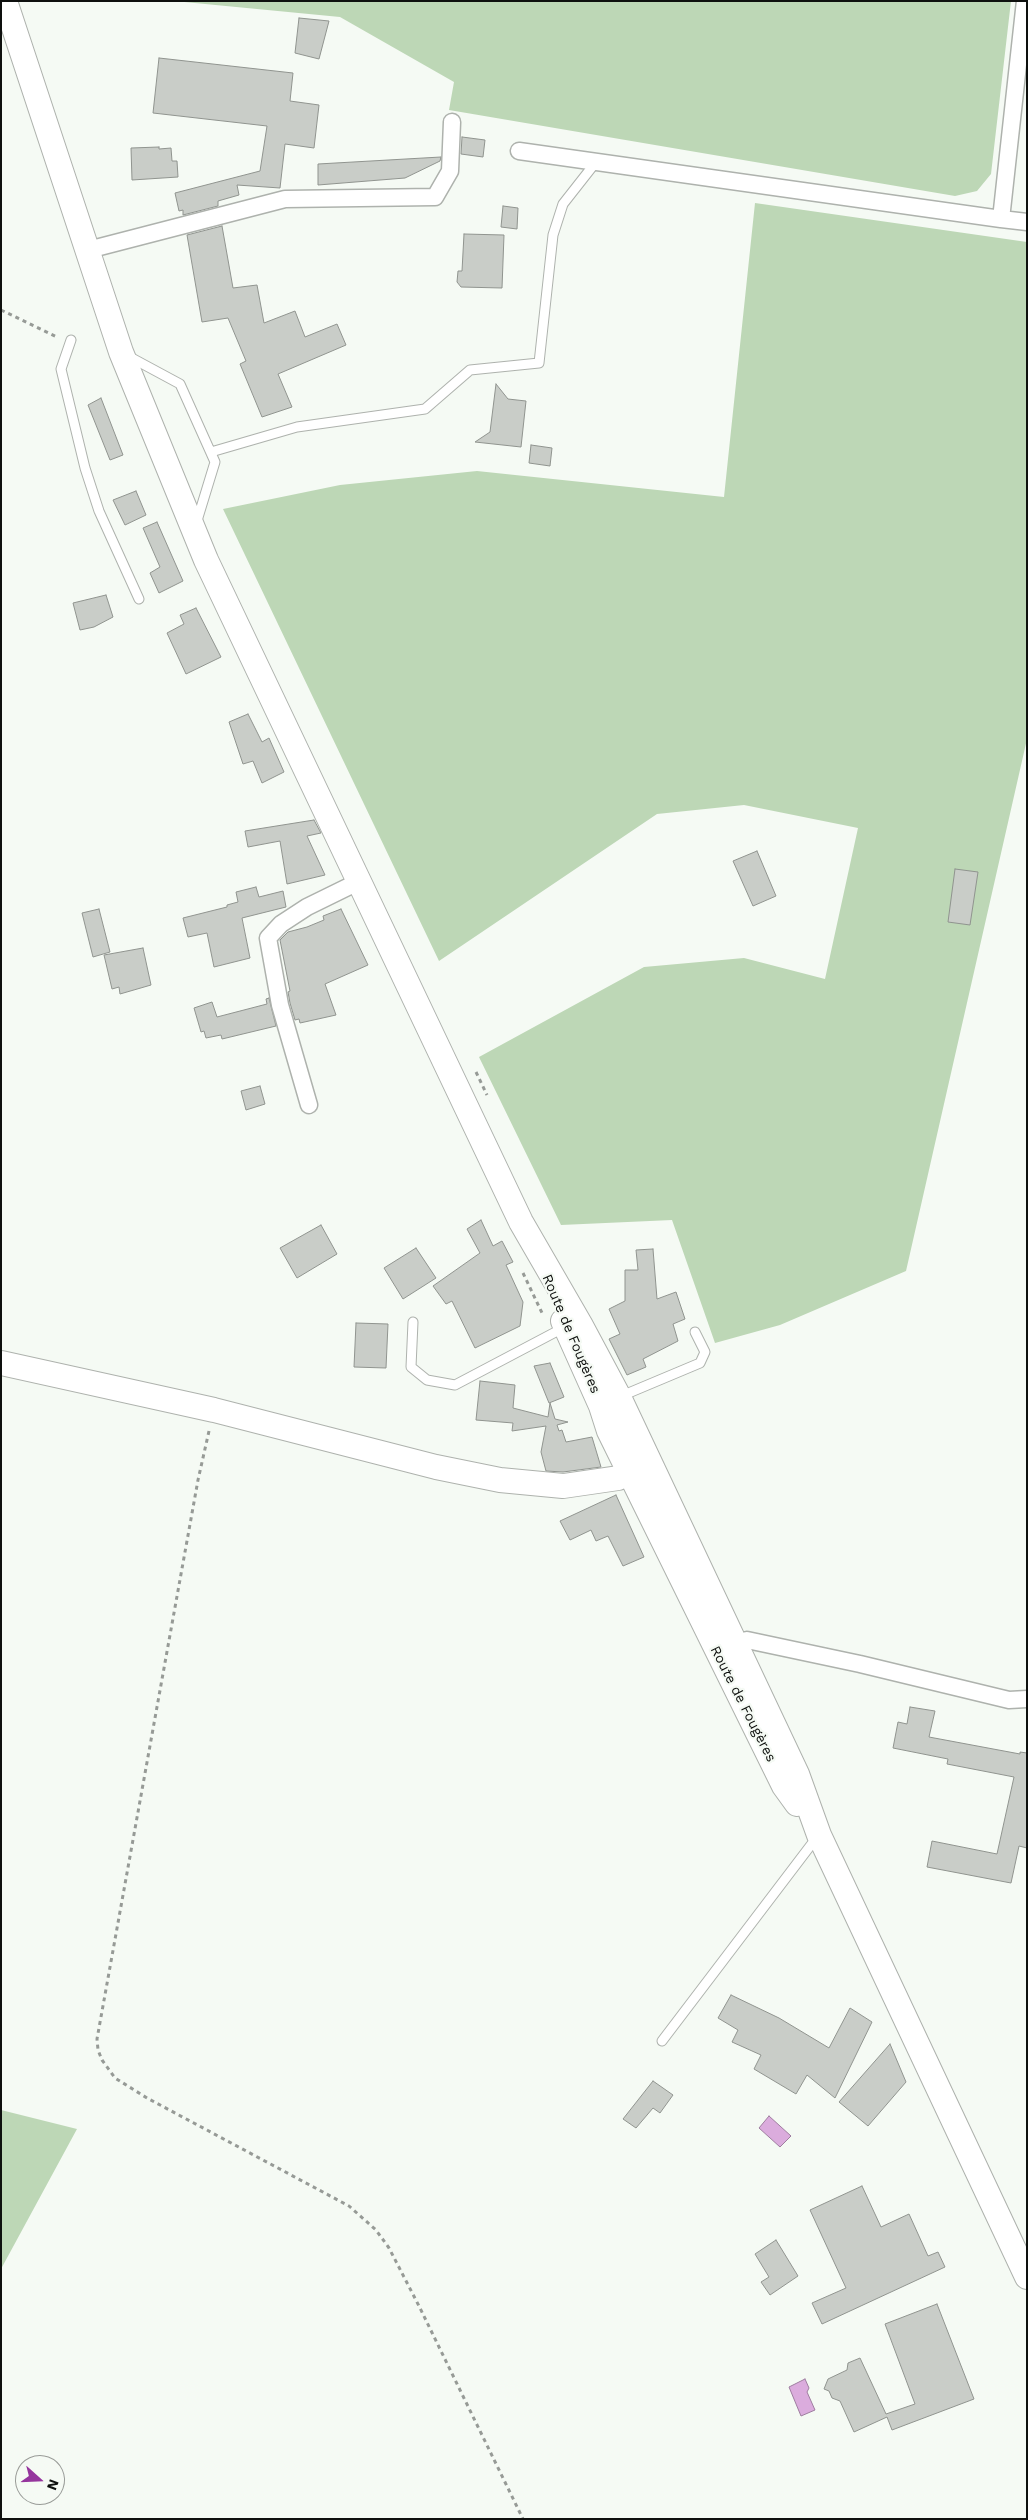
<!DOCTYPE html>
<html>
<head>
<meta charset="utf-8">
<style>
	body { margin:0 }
	#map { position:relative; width:1028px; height:2520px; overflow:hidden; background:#f5faf4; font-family:"Work Sans",sans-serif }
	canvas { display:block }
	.frame { position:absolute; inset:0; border:2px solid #0e100e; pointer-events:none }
	.north { position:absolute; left:15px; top:2455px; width:50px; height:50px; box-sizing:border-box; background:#f5faf4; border:1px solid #999c98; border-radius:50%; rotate:110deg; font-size:14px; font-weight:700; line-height:20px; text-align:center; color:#0e100e }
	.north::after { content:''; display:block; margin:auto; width:18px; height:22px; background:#95359d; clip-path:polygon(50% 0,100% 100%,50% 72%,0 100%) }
</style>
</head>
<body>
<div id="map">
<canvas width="1028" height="2520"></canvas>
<div class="frame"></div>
<div class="north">N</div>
</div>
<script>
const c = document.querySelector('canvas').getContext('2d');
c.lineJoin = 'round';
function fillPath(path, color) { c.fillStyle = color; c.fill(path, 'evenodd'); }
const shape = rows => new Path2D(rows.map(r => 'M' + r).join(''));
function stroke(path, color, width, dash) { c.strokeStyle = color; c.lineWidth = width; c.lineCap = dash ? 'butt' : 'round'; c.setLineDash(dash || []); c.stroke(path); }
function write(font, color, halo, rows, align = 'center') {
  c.font = font + ' "Work Sans",sans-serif'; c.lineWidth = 4.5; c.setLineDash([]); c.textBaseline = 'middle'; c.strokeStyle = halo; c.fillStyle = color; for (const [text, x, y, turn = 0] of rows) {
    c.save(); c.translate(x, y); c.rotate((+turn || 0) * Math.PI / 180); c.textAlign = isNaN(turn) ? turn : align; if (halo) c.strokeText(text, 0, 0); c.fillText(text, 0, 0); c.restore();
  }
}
fillPath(shape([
	[174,1,1011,1,991,174,977,191,955,196,449,110,454,82,340,17],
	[755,203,1027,242,1027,739,906,1271,780,1325,715,1343,672,1220,561,1225,479,1057,644,967,744,958,825,979,858,828,744,805,657,814,439,961,223,509,340,485,477,471,724,497],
	[1,2110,77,2129,1,2269]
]), '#bdd7b6');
const water = shape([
	[769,2116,791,2136,780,2147,759,2128,769,2116],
	[805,2379,809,2388,807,2392,815,2410,801,2416,789,2387,805,2379]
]);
fillPath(water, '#dbacdd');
stroke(water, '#9e7d9f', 1);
const building = shape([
	[299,18,329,21,319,59,295,53,299,18],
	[159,58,293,73,290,101,319,105,314,148,285,144,280,188,237,185,239,195,218,201,218,206,183,215,183,210,179,211,175,193,260,171,267,126,153,113,159,58],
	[462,137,485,140,483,157,461,154,462,137],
	[159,147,159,149,171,148,172,161,177,161,178,177,132,180,131,148,159,147],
	[441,157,440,161,405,178,318,185,318,164,441,157],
	[503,206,518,208,517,229,501,227,503,206],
	[222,226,233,288,257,285,264,323,295,311,305,337,337,324,346,345,278,374,292,407,262,417,240,364,246,361,228,318,202,322,187,235,222,226],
	[464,234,504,235,502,288,461,287,457,282,458,271,462,271,464,234],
	[496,384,508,399,526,401,521,447,475,442,490,432,496,384],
	[101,398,123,455,110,460,88,405,101,398],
	[531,445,552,448,550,466,529,463,531,445],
	[136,491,146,515,125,525,113,500,136,491],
	[157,522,183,581,159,593,150,573,160,567,143,528,157,522],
	[106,595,113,617,94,627,80,630,73,603,106,595],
	[196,608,221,657,186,674,167,633,184,624,180,615,196,608],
	[248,714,262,742,269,738,284,772,262,783,253,761,243,764,229,722,248,714],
	[314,820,321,833,307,836,325,875,287,884,280,841,248,847,245,831,314,820],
	[757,851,776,896,753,906,733,861,757,851],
	[955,869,978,872,970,925,948,922,955,869],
	[256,887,259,897,283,891,286,907,242,918,250,958,214,967,207,933,188,937,183,918,227,907,227,905,238,902,236,892,256,887],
	[99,909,110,952,93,957,82,913,99,909],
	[341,909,368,965,325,984,336,1015,300,1023,299,1019,295,1020,290,1003,288,992,290,991,280,940,288,932,307,927,324,920,323,916,341,909],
	[143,948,151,985,120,994,119,987,112,989,104,955,143,948],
	[269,998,276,1026,222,1039,221,1035,206,1038,204,1031,201,1032,194,1008,212,1002,217,1017,267,1004,266,999,269,998],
	[260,1086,265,1104,246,1110,241,1091,260,1086],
	[481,1220,493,1246,502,1241,513,1262,506,1265,523,1302,520,1326,475,1348,452,1301,446,1304,433,1286,480,1253,467,1229,481,1220],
	[321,1225,337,1254,297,1278,280,1248,321,1225],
	[416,1248,436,1278,403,1299,384,1268,416,1248],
	[653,1249,657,1299,676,1292,685,1319,673,1324,678,1341,643,1359,646,1367,627,1375,609,1339,620,1334,609,1309,625,1301,625,1270,638,1270,636,1250,653,1249],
	[356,1323,388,1324,386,1368,354,1367,356,1323],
	[550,1363,564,1397,549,1403,534,1366,550,1363],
	[480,1381,515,1385,513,1408,548,1417,550,1403,555,1419,568,1422,557,1425,559,1431,562,1430,566,1442,592,1437,601,1467,563,1472,546,1471,541,1452,546,1426,512,1431,513,1423,476,1420,480,1381],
	[616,1495,644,1557,623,1566,608,1536,596,1541,591,1530,570,1540,560,1521,616,1495],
	[910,1707,935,1711,929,1737,1020,1754,1020,1752,1027,1753,1027,1848,1019,1846,1011,1883,927,1867,932,1841,997,1854,1014,1777,947,1764,948,1759,893,1748,898,1722,907,1724,910,1707],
	[731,1995,779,2018,829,2048,850,2008,872,2022,835,2098,807,2075,796,2094,754,2069,761,2055,732,2042,738,2030,718,2018,731,1995],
	[890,2044,906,2082,868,2126,839,2102,890,2044],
	[653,2081,673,2095,660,2113,653,2108,636,2128,623,2119,653,2081],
	[862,2186,881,2227,909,2214,928,2256,938,2252,945,2267,822,2324,812,2303,846,2288,810,2210,862,2186],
	[776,2240,798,2276,770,2295,761,2282,769,2277,755,2254,776,2240],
	[937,2304,974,2399,892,2430,887,2417,854,2432,840,2401,832,2398,829,2391,824,2389,828,2379,847,2370,848,2363,860,2358,886,2414,915,2404,885,2324,937,2304]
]);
fillPath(building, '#c9cdc8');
stroke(building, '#90948f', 1);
const lane = shape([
	[71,340,61,369,85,468,99,511,139,599],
	[128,356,180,384,215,462,196,524],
	[211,452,297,427,425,409,470,370,539,363,553,235,563,204,596,162],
	[413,1322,411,1367,427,1380,455,1385,565,1327],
	[619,1397,700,1363,705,1352,695,1332],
	[662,2041,817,1837]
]);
const street = shape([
	[1025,1,1001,219,1027,222],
	[519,151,1001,219],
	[88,250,285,199,435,197,450,171,452,122],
	[309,1105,280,1005,268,938,281,924,307,907,360,881],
	[739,1648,747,1640,860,1664,1009,1700,1027,1699]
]);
const secondary = shape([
	[5,1,121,352,206,560,521,1222,580,1324,619,1397,797,1774,819,1835,1027,2277],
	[563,1321,601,1406,609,1431,784,1786,797,1804],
	[1,1363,214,1410,436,1467,500,1480,563,1486,618,1478,630,1472]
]);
stroke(lane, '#aeb2ad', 11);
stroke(street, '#aeb2ad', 19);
stroke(secondary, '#aeb2ad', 26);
stroke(shape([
	[1,310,57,337],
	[476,1072,487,1095],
	[523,1273,543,1315],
	[209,1431,198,1480,97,2039,98,2050,102,2060,115,2078,147,2098,349,2206,376,2230,389,2248,419,2306,523,2519]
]), '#969a96', 3, [4, 4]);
stroke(lane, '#fff', 9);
stroke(street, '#fff', 16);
stroke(secondary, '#fff', 24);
write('14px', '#0e100e', '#f5faf4', [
	["Route de Fougères",571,1334,67],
	["Route de Fougères",743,1704,63]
]);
</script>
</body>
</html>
